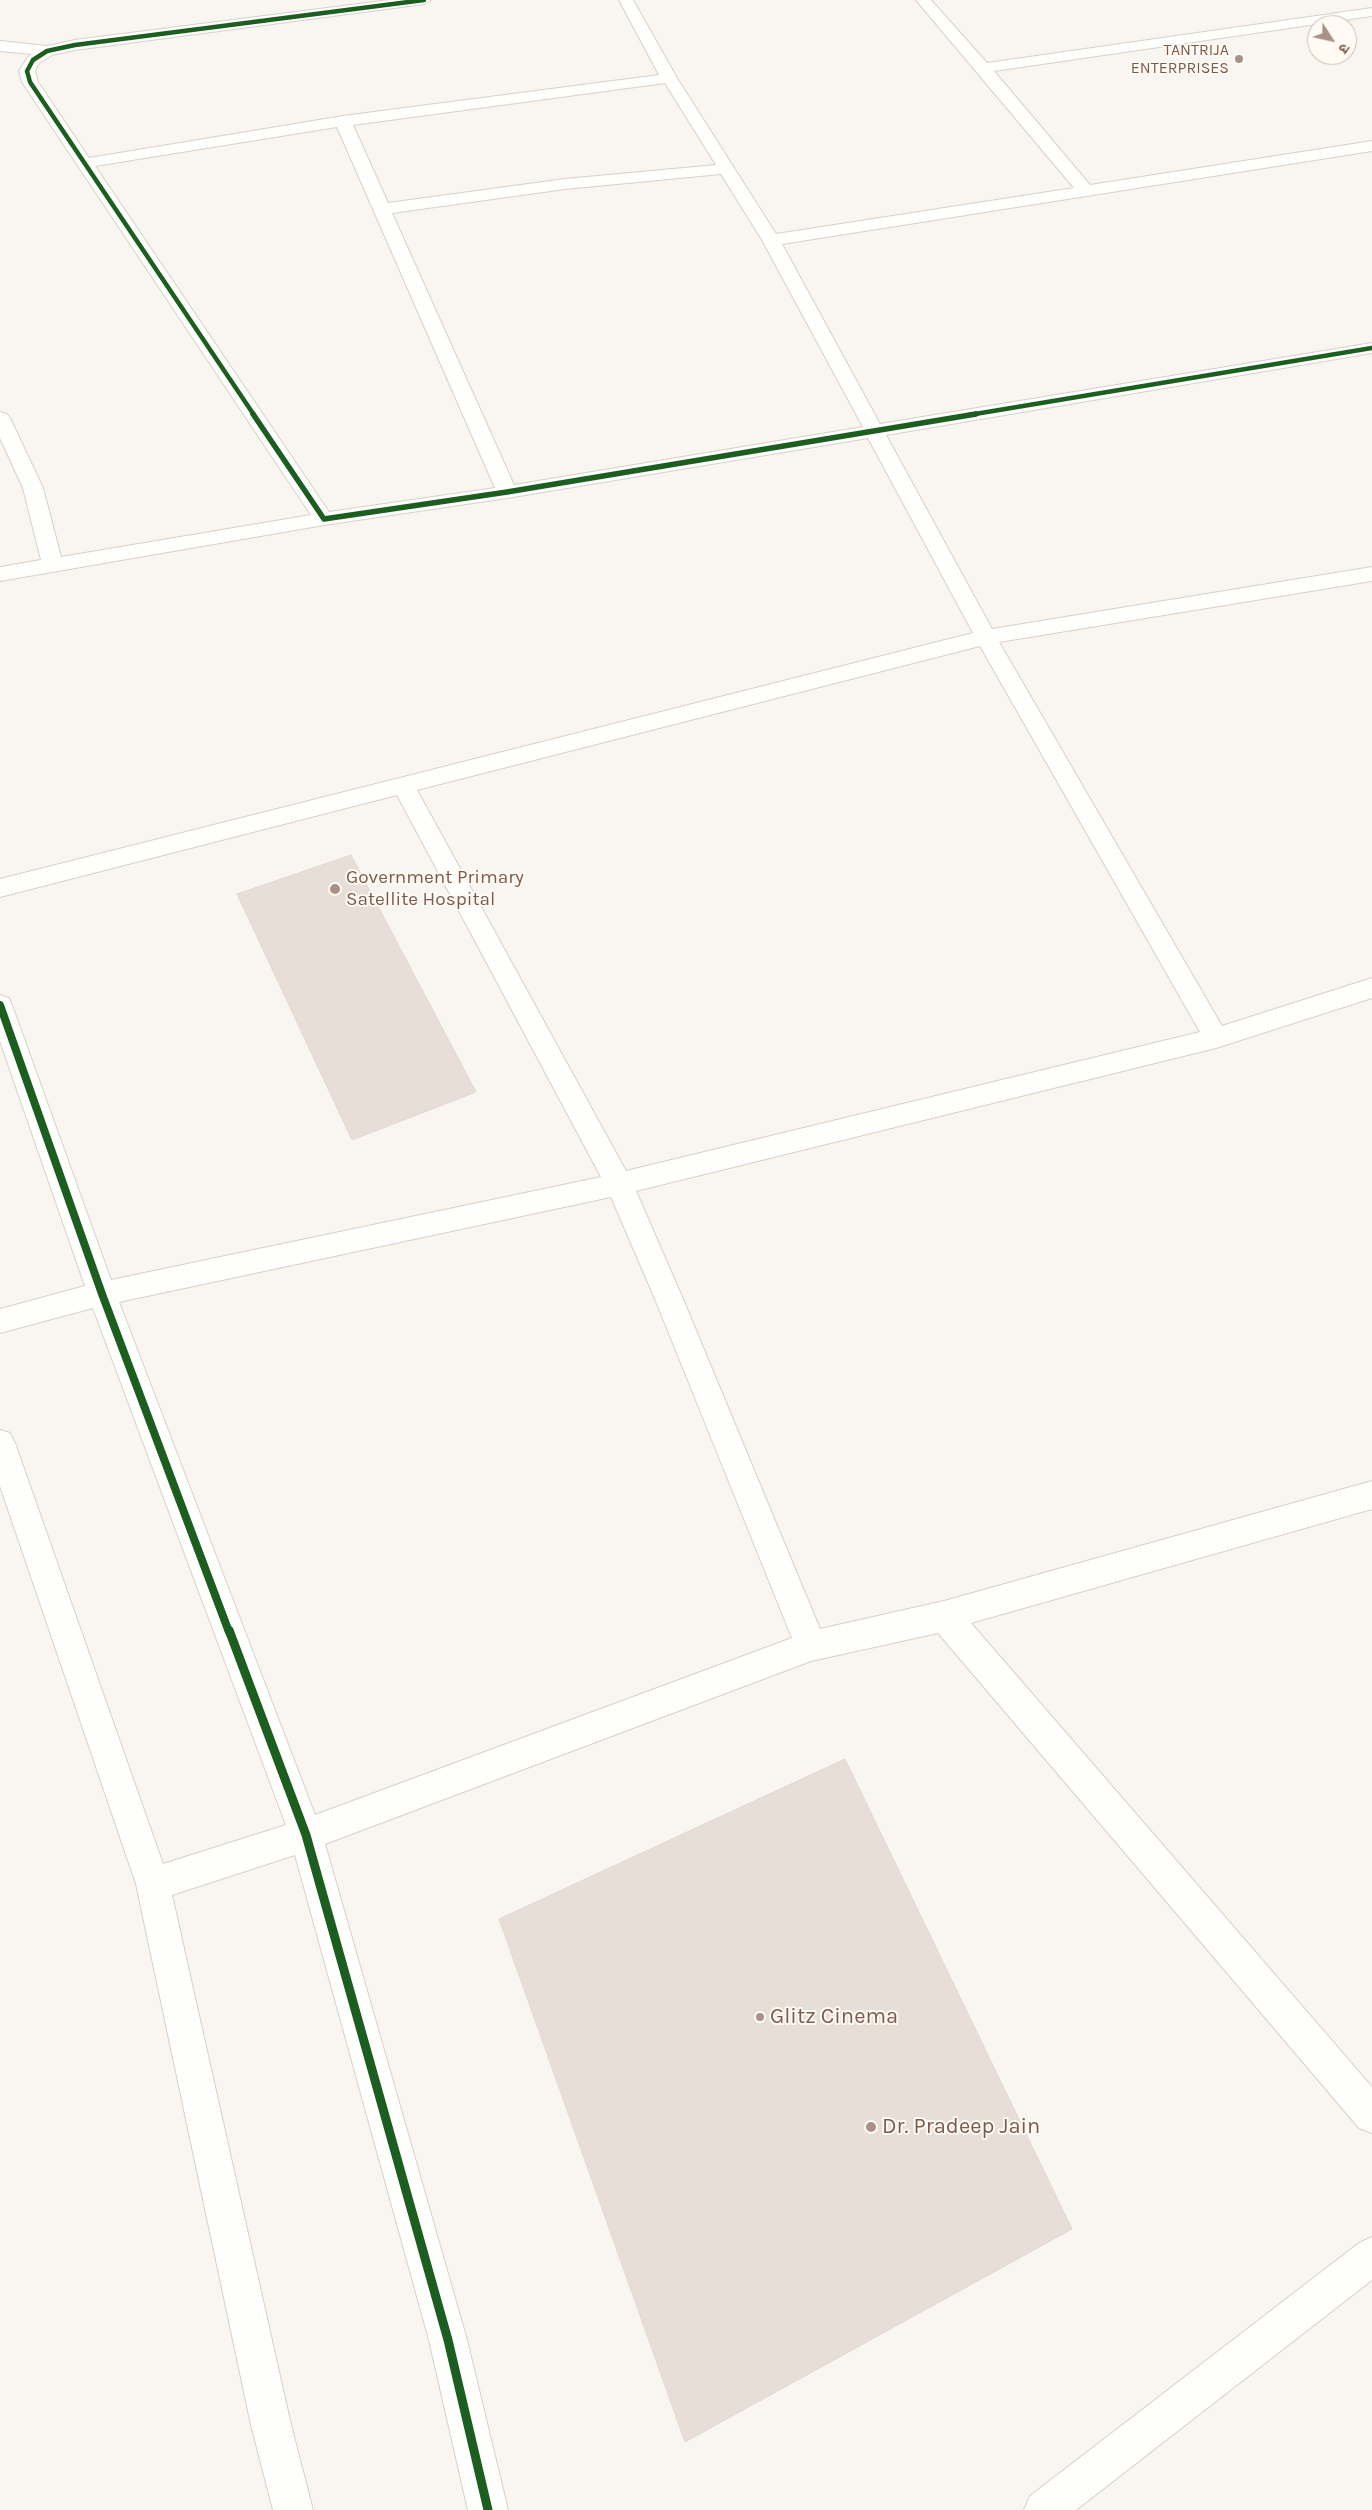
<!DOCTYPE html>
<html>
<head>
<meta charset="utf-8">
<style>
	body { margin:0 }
	#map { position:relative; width:1372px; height:2510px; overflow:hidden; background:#f9f5f0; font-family:Karla,"Noto Sans Devanagari",sans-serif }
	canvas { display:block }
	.north { position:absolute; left:1307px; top:15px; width:50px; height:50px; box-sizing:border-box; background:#fffaf3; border:1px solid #cabbb1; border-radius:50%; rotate:125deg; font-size:14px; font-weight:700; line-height:20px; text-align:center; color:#7a5c4d }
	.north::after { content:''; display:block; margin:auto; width:18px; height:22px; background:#a69286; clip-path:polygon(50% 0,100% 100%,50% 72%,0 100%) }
</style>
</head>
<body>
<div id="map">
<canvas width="1372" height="2510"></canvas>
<div class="north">उ</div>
</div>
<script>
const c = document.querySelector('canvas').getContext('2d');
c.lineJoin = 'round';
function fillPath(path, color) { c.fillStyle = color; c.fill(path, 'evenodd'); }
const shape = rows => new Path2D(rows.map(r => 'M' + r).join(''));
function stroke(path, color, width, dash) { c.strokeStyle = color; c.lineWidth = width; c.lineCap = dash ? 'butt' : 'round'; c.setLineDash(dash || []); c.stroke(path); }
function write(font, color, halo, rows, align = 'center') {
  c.font = font + ' Karla,sans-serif'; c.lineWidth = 4; c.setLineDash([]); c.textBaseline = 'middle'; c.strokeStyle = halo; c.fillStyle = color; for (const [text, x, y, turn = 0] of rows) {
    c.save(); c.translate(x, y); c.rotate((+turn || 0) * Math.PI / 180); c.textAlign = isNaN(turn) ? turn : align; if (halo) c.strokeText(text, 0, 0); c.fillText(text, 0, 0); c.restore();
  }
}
const building = shape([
	[351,855,476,1092,352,1140,237,894,351,855],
	[845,1759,1072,2229,685,2442,499,1919,845,1759]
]);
fillPath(building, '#e6ded7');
stroke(building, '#e2d8d2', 1);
const minor = shape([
	[390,0,431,0,424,4,75,50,52,55,39,63,35,71,38,82,89,158,343,116,659,75,619,0,633,0,677,78,776,234,1074,188,916,0,931,0,987,63,1372,8,1372,16,994,71,1090,185,1372,141,1372,151,782,244,880,424,1372,343,1372,353,886,435,992,629,1372,567,1372,581,999,642,1222,1026,1372,978,1372,998,1216,1048,636,1191,683,1299,820,1629,944,1601,1372,1481,1372,1509,971,1623,1372,2087,1372,2133,1359,2128,938,1633,811,1661,325,1844,467,2340,508,2510,468,2510,429,2340,295,1855,172,1895,291,2425,313,2510,273,2510,251,2425,136,1884,0,1486,0,1430,10,1433,15,1443,163,1864,286,1825,93,1308,0,1333,0,1309,85,1286,0,1041,0,995,9,998,12,1005,111,1280,601,1177,397,795,0,897,0,879,973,633,868,438,507,498,324,525,0,581,0,567,41,560,23,488,0,438,0,412,7,414,10,418,43,488,61,557,311,515,22,82,19,71,28,57,32,54,0,51,0,41,47,46,75,40,390,0],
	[665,83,716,165,565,179,388,203,353,125,665,83],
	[337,127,495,488,329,512,95,166,337,127],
	[721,174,762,240,863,427,514,485,392,213,565,189,721,174],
	[980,646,1200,1032,626,1171,417,790,980,646],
	[611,1197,655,1299,792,1638,315,1815,119,1302,611,1197],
	[1372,2237,1372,2280,1076,2510,1024,2510,1030,2496,1359,2243,1372,2237]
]);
stroke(minor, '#d7d1cb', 2);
fillPath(minor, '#fefefd');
stroke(shape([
	[254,415,30,82,27,71,33,60,47,51,75,45,424,0],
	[969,415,1372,348]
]), '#1b5e20', 4.5);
stroke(shape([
	[253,414,324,519,507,492,976,414]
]), '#1b5e20', 5.5);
stroke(shape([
	[0,1005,102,1294,229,1632]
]), '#1b5e20', 8);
stroke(shape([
	[229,1630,306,1835,448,2340,488,2510]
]), '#1b5e20', 9);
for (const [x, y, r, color] of [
	[1239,59,5,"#a69286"],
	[335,889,6,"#a69286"],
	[760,2017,5,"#a69286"],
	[871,2127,6,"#a69286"]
]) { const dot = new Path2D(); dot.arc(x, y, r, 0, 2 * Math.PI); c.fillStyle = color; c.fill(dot); stroke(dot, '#fffaf3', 2); }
write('16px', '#7a5c4d', '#fffaf3', [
	["TANTRIJA",1229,50],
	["ENTERPRISES",1229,68]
], 'right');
write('19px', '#7a5c4d', '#fffaf3', [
	["Government Primary",346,878],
	["Satellite Hospital",346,900]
], 'left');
write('22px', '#7a5c4d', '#fffaf3', [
	["Glitz Cinema",770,2017],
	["Dr. Pradeep Jain",882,2127]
], 'left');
</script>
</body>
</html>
